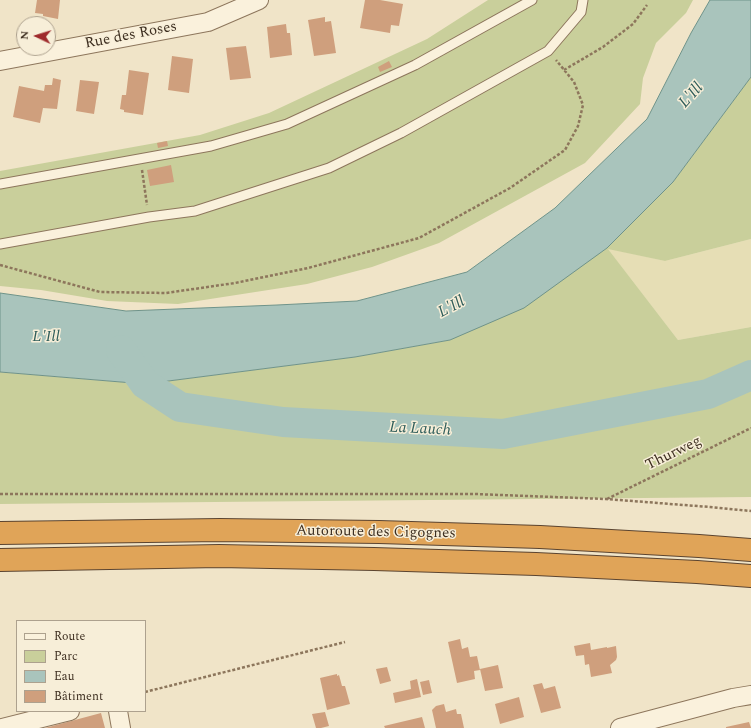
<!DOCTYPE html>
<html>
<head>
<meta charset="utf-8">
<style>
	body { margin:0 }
	#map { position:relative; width:751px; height:728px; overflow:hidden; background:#f0e4c8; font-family:Spectral,serif }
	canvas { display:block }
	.legend { position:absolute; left:16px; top:620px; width:130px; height:92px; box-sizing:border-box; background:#f7eed8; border:1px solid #ada18e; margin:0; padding:5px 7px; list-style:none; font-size:12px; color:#3d2e20 }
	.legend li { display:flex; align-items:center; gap:8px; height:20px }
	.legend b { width:20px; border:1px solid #ada18e }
	.north { position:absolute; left:16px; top:16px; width:40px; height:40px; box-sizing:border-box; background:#f7eed8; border:1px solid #ada18e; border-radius:50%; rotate:274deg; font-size:11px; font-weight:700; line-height:16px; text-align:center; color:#3d2e20 }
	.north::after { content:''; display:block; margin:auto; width:14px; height:18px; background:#9e2a2b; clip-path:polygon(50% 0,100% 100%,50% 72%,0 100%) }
</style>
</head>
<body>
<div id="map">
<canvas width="751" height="728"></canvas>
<ul class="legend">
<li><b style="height:5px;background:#faf1dc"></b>Route</li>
<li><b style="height:11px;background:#c9cf9b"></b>Parc</li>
<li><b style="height:11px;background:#a9c4bc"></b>Eau</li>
<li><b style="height:11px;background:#cf9f7d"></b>Bâtiment</li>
</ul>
<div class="north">N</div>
</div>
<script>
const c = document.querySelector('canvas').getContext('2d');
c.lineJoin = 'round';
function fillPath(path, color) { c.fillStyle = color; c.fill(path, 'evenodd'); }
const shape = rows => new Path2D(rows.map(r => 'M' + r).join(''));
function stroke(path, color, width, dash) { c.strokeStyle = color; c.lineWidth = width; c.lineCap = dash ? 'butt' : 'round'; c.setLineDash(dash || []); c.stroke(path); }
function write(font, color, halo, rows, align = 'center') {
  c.font = font + ' Spectral,serif'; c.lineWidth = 3; c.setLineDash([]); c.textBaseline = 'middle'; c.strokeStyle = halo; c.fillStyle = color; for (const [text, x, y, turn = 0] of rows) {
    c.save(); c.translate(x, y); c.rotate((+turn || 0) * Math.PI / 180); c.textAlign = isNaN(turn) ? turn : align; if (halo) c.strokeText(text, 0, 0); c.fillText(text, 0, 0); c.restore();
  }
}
fillPath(shape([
	[751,239,751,327,678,340,607,248,665,261]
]), '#e6deb5');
fillPath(shape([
	[488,0,693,0,686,13,656,43,643,78,640,104,585,163,439,243,372,267,307,284,178,304,107,301,41,290,0,286,0,171,200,135,269,113,427,39],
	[751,77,751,239,665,261,608,249,678,340,751,327,751,497,0,504,0,372,145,384,355,357,450,340,607,248,673,182]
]), '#c9cf9b');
const water = shape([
	[710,0,751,0,751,77,673,182,607,248,524,308,450,340,355,357,145,384,0,372,0,293,126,311,277,305,357,301,467,272,555,208,647,119,691,33,710,0]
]);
fillPath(water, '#a9c4bc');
stroke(water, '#6f938a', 1);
stroke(shape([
	[121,350,145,384,180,407,283,422,503,434,708,394,751,375]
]), '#a9c4bc', 30);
fillPath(shape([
	[37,0,60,0,58,19,43,16,43,14,35,13],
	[365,0,380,0,403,4,399,26,391,25,390,33,360,28],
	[325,17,325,22,331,21,336,53,314,56,308,20],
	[286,24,287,33,290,33,292,55,270,58,267,27],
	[246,46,251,78,230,80,226,48],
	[172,56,193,59,189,93,168,90],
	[389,61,392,67,380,72,378,67],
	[129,70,149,73,143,115,124,112,124,110,120,109,122,95,126,95],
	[53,78,61,80,57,109,43,108,40,123,13,117,19,86,44,91,45,85,52,85],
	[80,80,99,82,94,114,76,111],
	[167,141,168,146,158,148,157,143],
	[171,165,174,182,150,186,147,170],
	[460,639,462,649,468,647,470,657,477,656,480,670,474,671,475,679,457,683,448,642],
	[590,643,591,650,607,647,607,648,616,646,617,657,616,660,610,665,612,673,591,677,589,664,585,665,584,655,576,656,574,646],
	[498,665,503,688,485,691,480,669],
	[387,667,391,681,380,684,376,669],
	[337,674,337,676,339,675,342,686,345,686,350,704,327,710,320,678],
	[417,679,421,697,395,703,393,693,411,689,410,681],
	[429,680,432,693,423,695,420,682],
	[542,683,544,689,555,686,561,708,541,713,533,685],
	[519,697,524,717,500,724,495,704],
	[444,704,446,712,456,709,457,714,461,714,464,728,436,728,432,710,436,706],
	[325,712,329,726,321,728,316,728,312,714],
	[101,713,105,728,45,728],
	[422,717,425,728,385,728,384,726],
	[749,722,751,728,726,728,726,727]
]), '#cf9f7d');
const lane = shape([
	[0,184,211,146,287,124,415,65,532,0],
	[0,244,149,217,195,211,329,168,401,133,548,51,581,12,583,0]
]);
const street = shape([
	[0,61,208,22,259,0],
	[118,711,121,728],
	[2,728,70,711],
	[620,728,733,698,751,695]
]);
const highway = shape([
	[0,533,220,530,379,532,540,537,699,546,751,550],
	[0,560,219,556,374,559,536,564,697,572,751,576]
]);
stroke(lane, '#8d765c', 11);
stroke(street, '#8d765c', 20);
stroke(highway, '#5b4430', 24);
stroke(shape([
	[564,70,603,47,633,24,647,5],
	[142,170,147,205],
	[0,265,100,292,166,293,235,283,308,268,419,238,510,188,565,150,578,126,583,105,574,82,556,60],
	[0,494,475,494,606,499,710,507,751,511],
	[607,499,751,428],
	[145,692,345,642]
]), '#8d765c', 2.5, [3, 2]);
stroke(lane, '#faf1dc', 9);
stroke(street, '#faf1dc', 18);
stroke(highway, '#e0a458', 22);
write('15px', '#3d2e20', '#f7eed8', [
	["Rue des Roses",131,36,-11],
	["Thurweg",674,454,-26],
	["Autoroute des Cigognes",376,533,1]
]);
write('italic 16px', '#2f5d5a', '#f7eed8', [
	["L'Ill",692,96,-48],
	["L'Ill",452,308,-28],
	["L'Ill",46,338],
	["La Lauch",420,430,3]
]);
</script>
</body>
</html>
